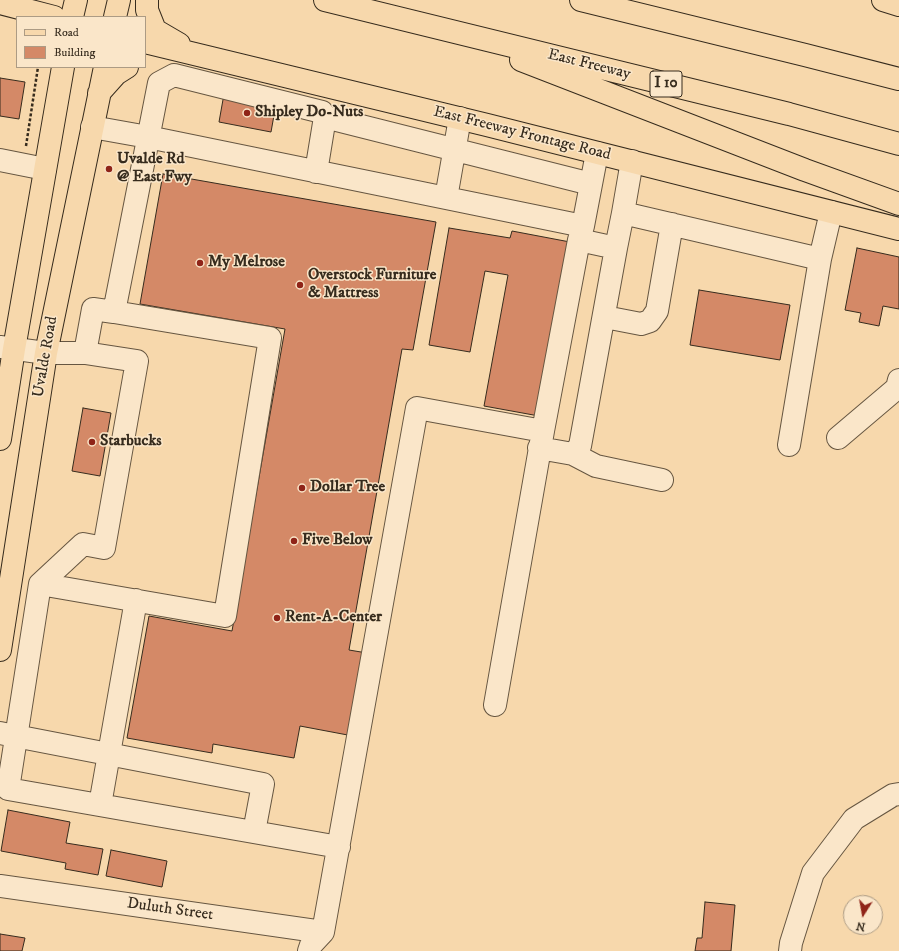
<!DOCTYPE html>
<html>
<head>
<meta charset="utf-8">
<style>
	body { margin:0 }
	#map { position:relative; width:899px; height:951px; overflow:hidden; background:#f7d8ac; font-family:"IM FELL DW Pica",serif }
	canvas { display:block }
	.legend { position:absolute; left:16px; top:16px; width:130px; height:52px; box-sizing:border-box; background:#fae6c9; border:1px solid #ac9b84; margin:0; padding:5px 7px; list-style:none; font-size:12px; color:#362b1d }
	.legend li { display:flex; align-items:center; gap:8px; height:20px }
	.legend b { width:20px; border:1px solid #ac9b84 }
	.north { position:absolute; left:843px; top:895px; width:40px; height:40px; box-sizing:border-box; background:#fae6c9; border:1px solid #ac9b84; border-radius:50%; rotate:191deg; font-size:11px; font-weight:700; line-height:16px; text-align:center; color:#362b1d }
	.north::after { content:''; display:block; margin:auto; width:14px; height:18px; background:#8f2418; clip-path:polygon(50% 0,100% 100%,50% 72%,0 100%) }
</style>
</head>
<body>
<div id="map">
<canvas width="899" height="951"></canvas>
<ul class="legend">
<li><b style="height:5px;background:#f7d8ac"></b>Road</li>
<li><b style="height:11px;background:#d48967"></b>Building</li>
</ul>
<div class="north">N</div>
</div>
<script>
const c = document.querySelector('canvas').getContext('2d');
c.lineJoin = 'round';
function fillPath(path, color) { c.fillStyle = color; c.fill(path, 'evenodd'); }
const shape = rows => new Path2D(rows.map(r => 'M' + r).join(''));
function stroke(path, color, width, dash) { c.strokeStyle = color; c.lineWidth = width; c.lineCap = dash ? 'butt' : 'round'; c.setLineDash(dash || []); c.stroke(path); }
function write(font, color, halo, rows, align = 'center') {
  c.font = font + ' "IM FELL DW Pica",serif'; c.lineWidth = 3; c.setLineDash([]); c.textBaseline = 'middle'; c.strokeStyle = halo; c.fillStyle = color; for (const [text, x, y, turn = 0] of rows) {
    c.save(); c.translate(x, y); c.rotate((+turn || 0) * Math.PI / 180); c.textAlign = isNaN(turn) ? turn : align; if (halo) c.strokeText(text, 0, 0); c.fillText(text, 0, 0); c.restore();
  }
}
const building = shape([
	[0,78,25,82,19,119,0,116,0,78],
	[224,94,276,104,271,132,219,122,224,94],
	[163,174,436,222,413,350,402,349,349,650,367,653,353,736,300,726,294,758,213,744,212,753,127,738,149,616,232,631,285,329,140,304,163,174],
	[449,228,510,238,512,231,570,242,539,416,484,406,508,275,485,271,470,352,429,345,449,228],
	[857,248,899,257,899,309,883,306,879,326,859,322,861,313,845,310,857,248],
	[699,290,790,305,780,360,690,345,699,290],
	[83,408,111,413,100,476,72,471,83,408],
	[8,810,70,822,66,843,103,849,98,875,65,869,66,863,1,851,8,810],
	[111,850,167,861,162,887,106,876,111,850],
	[705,902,735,905,731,951,695,951,697,938,702,938,705,902],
	[0,934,25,938,22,951,0,951,0,934]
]);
fillPath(building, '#d48967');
stroke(building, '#362b1d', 1);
const minor = shape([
	[325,117,591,184],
	[92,127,148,137,583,226],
	[0,160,45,169],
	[632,161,623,213,820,259,831,212],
	[446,198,460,118],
	[579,240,616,248,623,213],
	[616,248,604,314,610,318,641,324,650,321,657,311,672,224],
	[0,347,46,353,85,353,137,361,104,548,83,544,40,584,8,789,339,847],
	[85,353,93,309,114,312,159,83,174,75,322,112,325,117,316,172],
	[838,438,897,388,899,380],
	[789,445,820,259],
	[539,448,573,454,580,446,604,314],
	[573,454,596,466,662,480],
	[40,584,225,616,270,338,114,312],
	[495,705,543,431,579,240,583,226,597,153],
	[0,733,263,784,254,832],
	[100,805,136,600],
	[0,886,323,932,311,945,309,951],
	[323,932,417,408,543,431],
	[790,951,791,943,813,873,854,819,893,795,899,794]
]);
const major = shape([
	[147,0,147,10,155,30,179,44],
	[883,0,899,5],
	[0,3,54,17],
	[72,17,76,0],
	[115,17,119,0],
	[145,42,487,125,899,229],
	[99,93,116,74,127,67],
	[0,439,14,349,63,67],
	[0,650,46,353,105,67]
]);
const highway = shape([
	[325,0,789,114,899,144],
	[581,0,805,55,899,79],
	[521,60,805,170,899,204]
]);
stroke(minor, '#665641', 24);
stroke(major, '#362b1d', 24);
stroke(highway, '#362b1d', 24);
stroke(shape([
	[26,146,38,67]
]), '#362b1d', 2.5, [3, 2]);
stroke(minor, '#fae6c9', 22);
stroke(major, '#f7d8ac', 22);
stroke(highway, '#f7d8ac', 22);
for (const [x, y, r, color] of [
	[247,113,4,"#8f2418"],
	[109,169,4,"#8f2418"],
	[200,263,4,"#8f2418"],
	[300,285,4,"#8f2418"],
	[92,442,4,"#8f2418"],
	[302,488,4,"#8f2418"],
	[294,541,4,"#8f2418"],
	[277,618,4,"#8f2418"]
]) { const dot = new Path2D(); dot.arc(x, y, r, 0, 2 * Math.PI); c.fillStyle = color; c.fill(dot); stroke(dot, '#fae6c9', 1.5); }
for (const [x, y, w] of [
	[666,84,32]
]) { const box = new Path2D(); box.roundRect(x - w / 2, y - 13, w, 26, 3); c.fillStyle = '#fae6c9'; c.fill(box); stroke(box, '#362b1d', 1); }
write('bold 15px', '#362b1d', null, [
	["I 10",666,84]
]);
write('16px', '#362b1d', '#fae6c9', [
	["East Freeway",589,65,14],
	["East Freeway Frontage Road",522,134,14],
	["Uvalde Road",46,357,-80],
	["Duluth Street",170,910,8]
]);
write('bold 16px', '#362b1d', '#fae6c9', [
	["Shipley Do-Nuts",255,113],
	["Uvalde Rd",117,160],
	["@ East Fwy",117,178],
	["My Melrose",208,263],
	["Overstock Furniture",308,276],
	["& Mattress",308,294],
	["Starbucks",100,442],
	["Dollar Tree",310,488],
	["Five Below",302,541],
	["Rent-A-Center",285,618]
], 'left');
</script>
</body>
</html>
